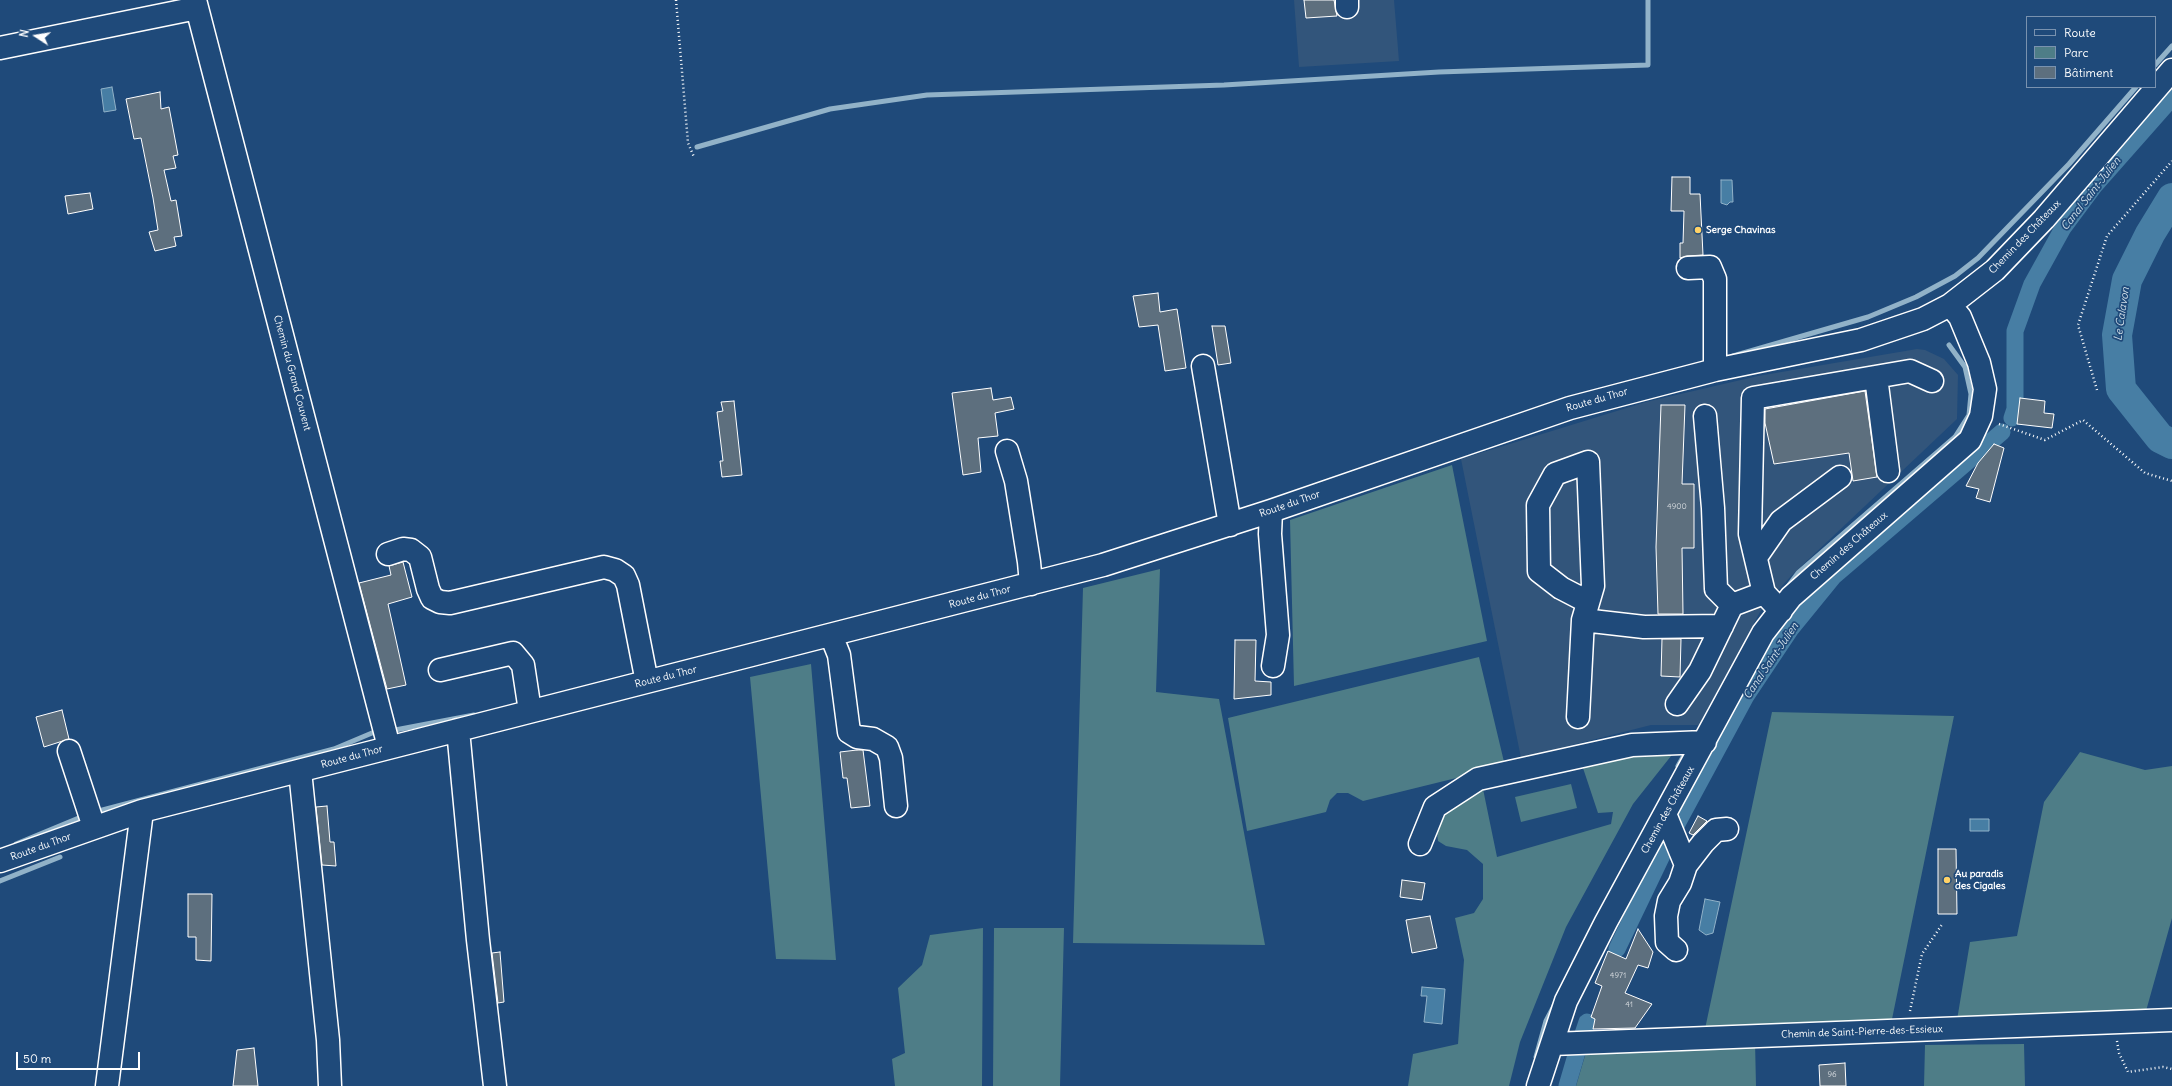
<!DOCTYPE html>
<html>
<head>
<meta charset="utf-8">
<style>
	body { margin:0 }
	#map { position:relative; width:2172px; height:1086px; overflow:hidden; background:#1f4a7a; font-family:Delius,sans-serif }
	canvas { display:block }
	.legend { position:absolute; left:2026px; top:16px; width:130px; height:72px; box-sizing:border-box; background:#1f4a7a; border:1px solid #7992af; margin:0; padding:5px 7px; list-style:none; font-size:12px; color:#fff }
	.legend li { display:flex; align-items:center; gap:8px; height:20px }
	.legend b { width:20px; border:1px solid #7992af }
	.north { position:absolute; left:16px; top:16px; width:40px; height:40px; -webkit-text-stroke:3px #1f4a7a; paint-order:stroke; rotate:282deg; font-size:11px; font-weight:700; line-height:16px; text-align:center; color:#fff }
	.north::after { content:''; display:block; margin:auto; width:14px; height:18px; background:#fff; clip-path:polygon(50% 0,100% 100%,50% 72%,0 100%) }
	.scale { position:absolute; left:16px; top:1052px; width:124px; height:18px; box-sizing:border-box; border:2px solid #fff; border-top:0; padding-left:5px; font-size:12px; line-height:14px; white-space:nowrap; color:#fff; -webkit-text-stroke:3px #1f4a7a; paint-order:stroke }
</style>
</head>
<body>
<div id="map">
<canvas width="2172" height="1086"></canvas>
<ul class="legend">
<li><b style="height:5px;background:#1f4a7a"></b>Route</li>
<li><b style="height:11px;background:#4e7d87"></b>Parc</li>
<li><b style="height:11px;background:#5d6f7e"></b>Bâtiment</li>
</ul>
<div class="north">N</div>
<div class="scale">50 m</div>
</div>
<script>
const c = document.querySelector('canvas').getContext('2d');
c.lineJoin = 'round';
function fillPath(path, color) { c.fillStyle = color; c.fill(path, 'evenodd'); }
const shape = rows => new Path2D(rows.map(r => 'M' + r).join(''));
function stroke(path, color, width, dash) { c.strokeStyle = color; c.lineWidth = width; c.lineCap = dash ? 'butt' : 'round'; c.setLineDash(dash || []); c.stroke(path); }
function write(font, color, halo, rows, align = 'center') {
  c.font = font + ' Delius,sans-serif'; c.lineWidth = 3.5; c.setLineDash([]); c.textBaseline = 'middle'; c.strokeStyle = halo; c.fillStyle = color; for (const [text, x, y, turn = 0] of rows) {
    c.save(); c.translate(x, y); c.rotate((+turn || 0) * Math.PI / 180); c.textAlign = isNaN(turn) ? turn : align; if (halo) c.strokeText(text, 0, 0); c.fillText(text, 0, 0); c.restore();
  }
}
fillPath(shape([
	[1294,0,1394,0,1399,61,1299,67],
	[1917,349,1925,350,1944,359,1958,375,1957,419,1792,575,1770,599,1760,612,1699,725,1651,725,1521,758,1461,459,1646,402,1758,376]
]), '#32557b');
fillPath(shape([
	[1452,465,1487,641,1294,686,1290,520],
	[1160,569,1156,692,1219,699,1265,945,1073,943,1083,588],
	[1479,657,1505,766,1363,801,1348,793,1337,793,1330,800,1326,812,1247,831,1228,718],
	[811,664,836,960,776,959,750,677],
	[1772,712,1954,716,1891,1024,1705,1029],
	[1675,751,1633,804,1566,927,1520,1042,1509,1086,1408,1086,1413,1054,1458,1044,1464,960,1455,918,1474,913,1483,899,1483,864,1467,850,1446,846,1438,841,1436,825,1452,802,1483,789,1497,857,1611,824,1613,812,1598,813,1582,765,1632,752],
	[2080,752,2145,770,2172,766,2172,918,2146,1011,1957,1020,1970,942,2017,936,2044,802],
	[1571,784,1577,808,1521,822,1515,797],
	[983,928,982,1086,895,1086,892,1059,905,1053,898,988,922,965,930,935],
	[994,928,1064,928,1060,1086,993,1086],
	[1755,1041,1756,1086,1576,1086,1587,1049],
	[2024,1044,2025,1086,1924,1086,1925,1045]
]), '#4e7d87');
const water = shape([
	[112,87,116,110,104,112,101,89,112,87],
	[1721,180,1732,180,1733,202,1730,202,1727,205,1721,203,1721,180],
	[1970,819,1989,819,1989,831,1970,831,1970,819],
	[1705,899,1720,902,1713,933,1706,935,1699,930,1705,899],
	[1422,987,1445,989,1442,1024,1424,1022,1427,996,1421,996,1422,987]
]);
fillPath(water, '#477ea4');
stroke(water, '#91b2c8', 1);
stroke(shape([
	[2155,65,2172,46],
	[697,147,830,109,927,95,1224,85,1439,72,1648,65,1648,0],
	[1733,356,1868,317,1916,297,1955,276,1978,258,2069,164,2136,87],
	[1786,589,1798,573,1955,437,1969,415,1971,394,1965,367,1949,345],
	[390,731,474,715],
	[1678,766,1687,750],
	[95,812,334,749,372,733,380,732],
	[16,844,86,815],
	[0,881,60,857],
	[1536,1057,1546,1021,1555,1004]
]), '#91b2c8', 5);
stroke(shape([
	[2012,418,2015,409,2015,331,2032,284,2063,228,2095,185,2172,98],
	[1617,949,1678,822,1746,696,1790,630,1834,576,2002,432],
	[1582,1037,1587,1022],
	[1567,1086,1577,1052]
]), '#477ea4', 17);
stroke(shape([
	[2172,198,2150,234,2127,280,2117,335,2121,389,2160,438,2172,444]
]), '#477ea4', 30);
const building = shape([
	[1304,0,1334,0,1337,16,1306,18,1304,0],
	[160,92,161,109,169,107,178,155,173,156,176,168,164,170,171,201,176,200,182,236,174,237,176,246,155,251,149,232,158,230,153,198,141,138,134,139,126,99,160,92],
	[1672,177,1690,177,1690,194,1700,194,1703,255,1687,256,1680,258,1680,243,1683,243,1684,211,1671,211,1672,177],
	[90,193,93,209,68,214,65,196,90,193],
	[1158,293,1160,312,1177,309,1186,368,1165,371,1158,325,1139,327,1133,296,1158,293],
	[1212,326,1225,326,1231,363,1218,365,1212,326],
	[991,388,993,400,1011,397,1014,409,995,413,998,436,978,438,981,472,963,475,952,393,991,388],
	[1865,391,1877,477,1853,481,1849,453,1774,464,1765,423,1765,409,1865,391],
	[2020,398,2045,401,2044,413,2054,414,2052,428,2017,424,2020,398],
	[734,401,742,475,722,477,720,461,723,461,717,412,723,411,721,402,734,401],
	[1661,405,1685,405,1682,484,1694,484,1694,548,1682,548,1683,614,1658,614,1656,547,1661,405],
	[1994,444,2004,448,1990,502,1976,498,1979,489,1966,486,1978,463,1994,444],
	[403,562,412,597,388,604,406,685,387,689,359,583,391,575,389,566,403,562],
	[1662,639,1681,639,1680,677,1661,676,1662,639],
	[1235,640,1256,640,1255,681,1271,682,1271,695,1234,699,1235,640],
	[62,710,69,739,44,747,36,717,62,710],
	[857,750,863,750,870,806,851,808,847,778,843,778,840,752,857,750],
	[327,806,330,842,334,842,336,866,322,865,316,807,327,806],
	[1698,816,1707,821,1693,835,1689,833,1698,816],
	[1938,849,1956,849,1957,914,1938,914,1938,849],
	[1402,880,1425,883,1422,900,1400,897,1402,880],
	[188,894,212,894,211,961,196,960,196,937,188,937,188,894],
	[1430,916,1437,948,1412,953,1406,920,1430,916],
	[1638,929,1653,952,1648,968,1638,965,1625,993,1652,1004,1635,1028,1593,1029,1595,1019,1591,1017,1602,986,1595,983,1608,951,1626,959,1638,929],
	[500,952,504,1002,498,1003,492,953,500,952],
	[254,1048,258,1086,233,1086,237,1050,254,1048],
	[1845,1063,1846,1086,1820,1086,1819,1065,1845,1063]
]);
fillPath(building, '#5d6f7e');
stroke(building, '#fff', 1);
const minor = shape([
	[195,0,389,747],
	[1347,7,1347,0],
	[0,48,197,8],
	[1688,268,1710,267,1715,279,1715,370],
	[1203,366,1230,525],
	[1876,377,1888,471],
	[1705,416,1713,508,1716,589,1732,605],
	[1007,451,1016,481,1029,562,1031,584],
	[1271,511,1270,534,1278,635,1273,666],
	[388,554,403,549,411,550,420,557,428,589,432,598,440,602,450,603,604,567,615,570,624,576,628,585,645,672,649,681],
	[1756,557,1781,521,1840,477],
	[1588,602,1561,588,1539,571,1538,505,1555,474,1588,462,1593,586,1583,620,1644,627,1722,626],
	[1781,611,1764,593,1750,534,1753,398,1910,371,1932,381],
	[831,635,839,655,849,732,857,737,873,739,887,747,891,758,896,806],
	[440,670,513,653,523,665,530,711],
	[1677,704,1700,671,1732,605,1764,593],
	[1578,717,1583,620],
	[458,730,478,940,495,1086],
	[69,751,94,827],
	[300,771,328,1040,330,1086],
	[1665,814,1686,865,1680,883,1669,901,1666,916,1667,942,1676,950],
	[1420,844,1435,807,1478,779,1632,745,1705,742],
	[0,861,142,811,1103,565,1271,511,1570,408,1715,370,1861,340,1923,319,1950,305,1995,270,2044,219,2172,70],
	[1686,865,1703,843,1716,830,1727,829],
	[1552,1044,2172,1020],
	[107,1086,142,811],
	[1538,1086,1566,1001,1606,922,1763,633,1791,597,1970,440,1981,416,1985,389,1979,363,1960,317,1950,305]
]);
stroke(minor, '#fff', 25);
stroke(shape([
	[676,0,688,143,694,157],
	[2097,390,2078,325,2107,236,2172,161],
	[1999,424,2045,440,2083,420,2145,473,2172,481],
	[1910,1011,1922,954,1943,923],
	[2117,1041,2119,1053,2128,1072,2163,1067,2172,1069]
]), '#fff', 2.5, [1, 3]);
stroke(minor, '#1f4a7a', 22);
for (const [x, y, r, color] of [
	[1698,230,4,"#ffd166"],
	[1947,880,4,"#ffd166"]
]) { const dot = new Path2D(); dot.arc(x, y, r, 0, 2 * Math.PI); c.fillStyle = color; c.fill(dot); stroke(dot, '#1f4a7a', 1.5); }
write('8px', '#d6dbdf', null, [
	["4900",1677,507],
	["4971",1618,976],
	["41",1629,1005],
	["96",1832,1075]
]);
write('bold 10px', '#fff', '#1f4a7a', [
	["Serge Chavinas",1706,230],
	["Au paradis",1955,874],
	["des Cigales",1955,886]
], 'left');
write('10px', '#fff', '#1f4a7a', [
	["Chemin des Châteaux",2025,237,-46],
	["Chemin du Grand Couvent",292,373,75],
	["Route du Thor",1597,400,-16],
	["Route du Thor",1290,504,-19],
	["Chemin des Châteaux",1849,546,-41],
	["Route du Thor",980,597,-15],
	["Route du Thor",666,677,-14],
	["Route du Thor",352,757,-15],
	["Chemin des Châteaux",1668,810,-61],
	["Route du Thor",41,847,-20],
	["Chemin de Saint-Pierre-des-Essieux",1862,1032,-2]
]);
write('italic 11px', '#d1dfe8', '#1f4a7a', [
	["Canal Saint-Julien",2091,194,-52],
	["Le Calavon",2122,314,-82],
	["Canal Saint-Julien",1771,661,-56]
]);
</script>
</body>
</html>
